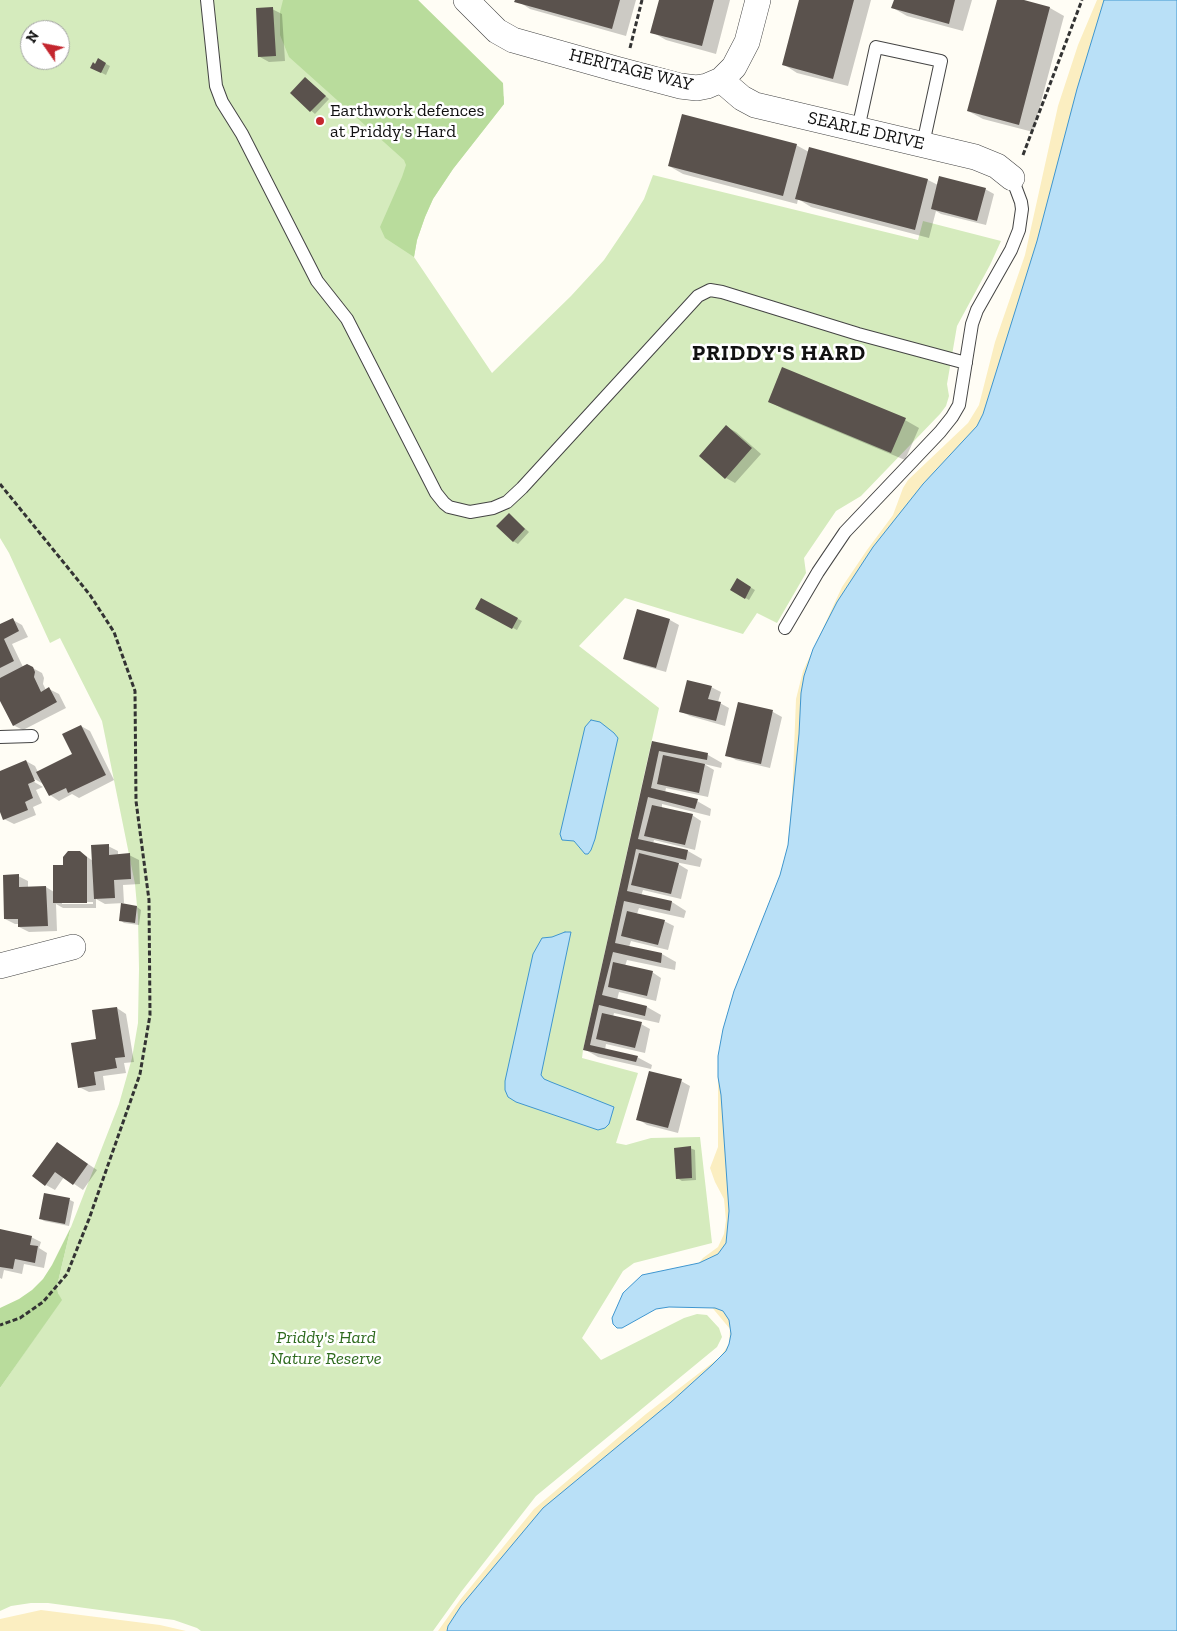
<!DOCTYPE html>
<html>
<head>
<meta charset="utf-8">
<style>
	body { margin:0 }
	#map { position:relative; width:1177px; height:1631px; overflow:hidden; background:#fffdf5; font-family:"Zilla Slab",serif }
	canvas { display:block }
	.north { position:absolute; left:20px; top:20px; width:50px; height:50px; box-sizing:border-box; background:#fff; border:1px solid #a0a0a0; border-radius:50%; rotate:303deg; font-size:14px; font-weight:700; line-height:20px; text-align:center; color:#111 }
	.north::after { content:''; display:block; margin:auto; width:18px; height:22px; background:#c4262e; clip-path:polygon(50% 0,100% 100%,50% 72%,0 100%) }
</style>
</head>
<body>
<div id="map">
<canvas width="1177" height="1631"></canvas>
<div class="north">N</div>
</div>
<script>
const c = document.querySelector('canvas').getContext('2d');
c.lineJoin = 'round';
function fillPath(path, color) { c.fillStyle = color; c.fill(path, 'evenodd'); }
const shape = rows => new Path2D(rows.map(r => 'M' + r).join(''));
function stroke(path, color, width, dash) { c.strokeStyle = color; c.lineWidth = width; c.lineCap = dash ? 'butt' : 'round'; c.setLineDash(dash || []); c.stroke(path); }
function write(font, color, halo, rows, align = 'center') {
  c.font = font + ' "Zilla Slab",serif'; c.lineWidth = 5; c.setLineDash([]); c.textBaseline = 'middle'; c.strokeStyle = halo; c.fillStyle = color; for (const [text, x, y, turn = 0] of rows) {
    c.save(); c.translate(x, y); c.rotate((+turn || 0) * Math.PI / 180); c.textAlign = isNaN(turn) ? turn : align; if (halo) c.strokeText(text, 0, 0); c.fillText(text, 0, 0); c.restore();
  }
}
fillPath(shape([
	[0,0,418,0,504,97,504,104,453,169,433,199,425,217,417,240,414,257,492,373,571,296,604,260,631,220,644,199,653,175,918,240,923,221,1001,241,990,265,957,326,947,384,949,396,946,406,940,414,861,496,836,511,804,558,806,573,777,623,757,613,743,634,625,598,579,646,659,708,583,1050,582,1058,638,1073,616,1143,626,1145,651,1138,700,1137,712,1243,634,1263,623,1271,582,1338,601,1360,684,1318,697,1314,707,1315,719,1328,722,1337,717,1347,536,1496,461,1592,433,1631,201,1631,197,1628,174,1620,48,1603,31,1603,11,1606,0,1611,0,1388,61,1300,58,1293,57,1286,71,1227,119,1104,132,1058,138,1023,139,969,138,917,135,884,102,721,60,638,50,643,9,553,0,538],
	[30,30,60,30,60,60,30,60]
]), '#d5ebbd');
fillPath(shape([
	[283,0,418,0,503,83,504,104,453,169,433,199,425,217,417,240,414,257,385,238,380,227,402,177,406,165,404,160,289,57,280,35,280,12],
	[71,1227,57,1286,58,1293,62,1300,0,1388,0,1308,19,1299,32,1290,43,1279,52,1265]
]), '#b9dc9c');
fillPath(shape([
	[1097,0,1135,0,756,1326,450,1631,438,1631,460,1600,534,1509,646,1414,720,1357,729,1344,730,1329,710,1305,699,1263,703,1258,718,1247,724,1234,726,1220,724,1199,715,1182,710,1168,718,1147,718,1056,723,1029,734,991,780,875,788,845,792,800,796,699,803,671,842,587,867,550,893,515,903,488,908,480,968,423,979,405,995,342,1025,255,1058,106,1078,45],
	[41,1610,160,1625,186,1631,0,1631,0,1619]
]), '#fbeec1');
const water = shape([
	[1104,0,1177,0,1177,1631,447,1631,448,1626,461,1606,543,1508,670,1403,712,1365,726,1351,729,1344,731,1334,729,1320,723,1311,715,1308,669,1307,656,1309,622,1328,617,1328,613,1324,612,1318,623,1293,642,1275,699,1263,718,1254,726,1243,729,1211,721,1095,718,1077,718,1056,723,1029,734,991,780,875,788,845,799,734,801,693,804,676,813,649,837,602,873,547,923,484,977,426,983,414,1037,241,1077,89,1104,0],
	[591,720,600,722,614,733,618,738,595,839,591,850,588,854,585,854,574,841,562,840,560,834,585,727,591,720],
	[565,932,571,932,541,1075,544,1079,551,1082,614,1107,609,1124,605,1128,598,1130,516,1102,508,1097,505,1090,505,1081,533,954,542,938,552,937,565,932]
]);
fillPath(water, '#b9e0f7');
stroke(water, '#3f96cf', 1);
fillPath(shape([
	[516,0,636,0,626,36,530,9],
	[660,0,730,0,716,54,666,40,652,32],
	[800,0,871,0,848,86,797,73,783,64],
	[895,0,972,0,963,31,907,16,893,8],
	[998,0,1019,0,1050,8,1064,16,1033,132,983,119,968,111],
	[272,9,282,14,285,61,269,62,260,57],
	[98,60,110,66,106,75,96,70],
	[309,81,329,99,315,114,291,93],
	[796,145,809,152,810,149,928,180,938,185,985,189,994,194,986,225,941,214,936,211,929,238,811,207,798,199,797,204,683,174,669,166],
	[769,401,905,420,919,428,905,460,783,409],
	[727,427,736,432,761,454,735,483,726,478],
	[509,514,529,532,518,544,513,541],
	[738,580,755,590,749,600,732,590],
	[481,600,522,621,517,630,477,609],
	[13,620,22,625,28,637,12,644,23,667,27,665,42,673,44,678,43,684,46,690,49,689,59,694,66,708,23,730,13,725,0,699,0,626],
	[670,620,679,625,666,672,634,663,624,658],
	[711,687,721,692,718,702,729,708,725,726,690,716,680,711],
	[739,704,773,712,782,717,770,768,736,760,727,755],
	[81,726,90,731,114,780,79,798,72,794,59,801,50,795,45,785,31,777,29,779,43,787,36,790,42,803,33,807,36,815,14,824,4,819,0,809,0,772,26,761,35,766,38,772,74,755],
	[653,742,708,755,722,763,721,768,704,764,714,770,708,797,666,788,665,793,697,801,711,809,710,816,662,804,662,808,692,815,701,821,695,850,654,840,653,844,688,851,702,859,700,867,675,862,688,870,681,899,643,890,641,896,672,902,686,911,684,918,639,908,637,914,664,921,674,926,668,950,631,941,629,947,662,954,676,962,675,970,627,960,625,966,652,972,661,978,656,1001,619,992,617,1000,647,1007,661,1015,659,1023,614,1013,613,1017,641,1024,650,1029,645,1053,606,1044,605,1050,637,1057,652,1065,651,1069,598,1057,584,1049],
	[108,846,118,851,118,855,129,855,139,860,140,884,123,885,124,903,105,904,96,899,96,908,63,908,56,904,57,931,29,932,19,927,19,924,15,924,5,919,18,876,28,881,28,888,46,887,54,892,64,866,80,852,93,861],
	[62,902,93,902,93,904,62,904],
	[122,905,137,907,141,910,139,925,124,923,120,920],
	[117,1008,126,1014,134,1062,124,1063,126,1073,103,1076,105,1090,89,1092,79,1087,98,1040],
	[681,1081,690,1086,678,1133,647,1125,638,1119],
	[57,1143,97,1170,83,1190,64,1177,55,1190,46,1185],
	[690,1148,695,1150,696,1180,682,1181,677,1178],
	[45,1194,70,1200,74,1202,69,1226,44,1221,40,1218],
	[0,1231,31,1237,41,1242,39,1248,47,1253,44,1268,24,1264,22,1274,4,1270,2,1279,0,1278]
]), '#0003');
fillPath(shape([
	[515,0,620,0,612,29,514,2],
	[659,0,714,0,702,46,650,33],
	[799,0,854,0,833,79,782,65],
	[894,0,955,0,949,24,891,8],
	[997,0,1024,0,1050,7,1019,125,967,111],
	[273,7,276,56,258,57,256,8],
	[98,58,106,63,101,73,90,68,93,62,95,64],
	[305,77,326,96,310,112,290,93],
	[682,114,797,144,783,196,668,166],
	[809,147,928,179,915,230,795,199],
	[939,176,986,188,977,221,931,209],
	[782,367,906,418,891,453,768,402],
	[726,425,752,448,725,479,699,456],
	[509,513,525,529,513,542,496,526],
	[737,578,751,587,745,599,730,590],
	[481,598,518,618,512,629,475,609],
	[637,609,670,619,656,668,623,659],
	[13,618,19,631,4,639,14,661,0,668,0,624],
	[27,664,33,667,35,672,34,677,41,692,49,687,57,702,13,726,0,701,0,678],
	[687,680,712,686,708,699,721,702,716,721,679,712],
	[738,702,773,710,761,764,725,756],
	[81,725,106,775,68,793,66,788,49,796,36,772,72,754,62,734],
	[652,741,708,753,707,760,659,751,651,788,698,799,695,809,648,797,638,839,688,850,686,860,636,849,627,891,672,901,670,911,624,901,615,943,662,953,661,963,613,952,602,995,647,1006,645,1016,599,1005,590,1045,638,1056,636,1062,583,1050],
	[663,755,705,764,699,793,657,784],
	[26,760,35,781,28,784,33,798,25,802,28,810,3,820,0,812,0,771],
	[652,805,693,814,685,845,644,836],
	[109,844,109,855,130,853,131,879,114,880,115,898,94,899,91,845],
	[68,851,80,851,87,857,87,903,53,903,53,865,63,865,63,857],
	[639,853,679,863,671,894,631,885],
	[19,874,19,887,46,886,48,926,18,927,18,919,4,919,3,875],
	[121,903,137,906,135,923,119,921],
	[627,911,665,920,658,945,621,936],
	[613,962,653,971,647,996,608,987],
	[117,1007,125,1057,115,1058,117,1068,94,1072,96,1085,78,1088,71,1043,96,1039,92,1010],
	[602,1013,642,1022,635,1048,596,1039],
	[649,1071,682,1079,668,1128,636,1120],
	[57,1142,88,1164,73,1185,55,1172,45,1186,32,1176],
	[691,1146,692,1178,676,1179,674,1148],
	[44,1193,70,1198,65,1224,39,1219],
	[0,1229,32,1236,30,1245,38,1246,35,1263,15,1259,13,1269,0,1267]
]), '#5a524d');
const lane = shape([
	[207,0,216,86,222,102,242,134,317,281,347,319,436,493,444,503,449,507,470,512,493,508,507,502,522,488,698,296,710,290,722,292,858,334,966,363],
	[858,129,876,47,941,61,923,144],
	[785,628,818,572,845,532,940,432,952,417,959,405,972,324,977,310,1011,250,1019,230,1022,209,1021,202,1012,178],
	[0,737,32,736]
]);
const street = shape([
	[466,0,497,31,513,40,616,69,680,86,697,88,707,86,721,80,734,67,747,42,758,0],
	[721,80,742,98,755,105,975,157,997,166,1012,178],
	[0,966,73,947]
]);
stroke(lane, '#444', 14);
stroke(street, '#444', 26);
stroke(shape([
	[630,48,642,0],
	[1023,155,1082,0],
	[0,484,90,595,114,632,135,691,136,801,149,900,150,1015,140,1074,89,1219,67,1274,43,1302,20,1318,0,1325]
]), '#333', 3, [5, 2.5]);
stroke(lane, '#fff', 12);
stroke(street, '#fff', 25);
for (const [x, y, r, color] of [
	[320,121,5,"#c4262e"]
]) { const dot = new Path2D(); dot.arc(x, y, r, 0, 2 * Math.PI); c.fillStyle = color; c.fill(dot); stroke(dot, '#fff', 2); }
write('18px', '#111', '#fff', [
	["HERITAGE WAY",631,70,14],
	["SEARLE DRIVE",866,131,13]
]);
write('18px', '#111', '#fff', [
	["Earthwork defences",330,111],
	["at Priddy's Hard",330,132]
], 'left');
write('italic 18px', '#2f6b1f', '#fff', [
	["Priddy's Hard",326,1338],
	["Nature Reserve",326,1359]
]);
c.letterSpacing = '1px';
write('bold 22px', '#111', '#fff', [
	["PRIDDY'S HARD",779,354]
]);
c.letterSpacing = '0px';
</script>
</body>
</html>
